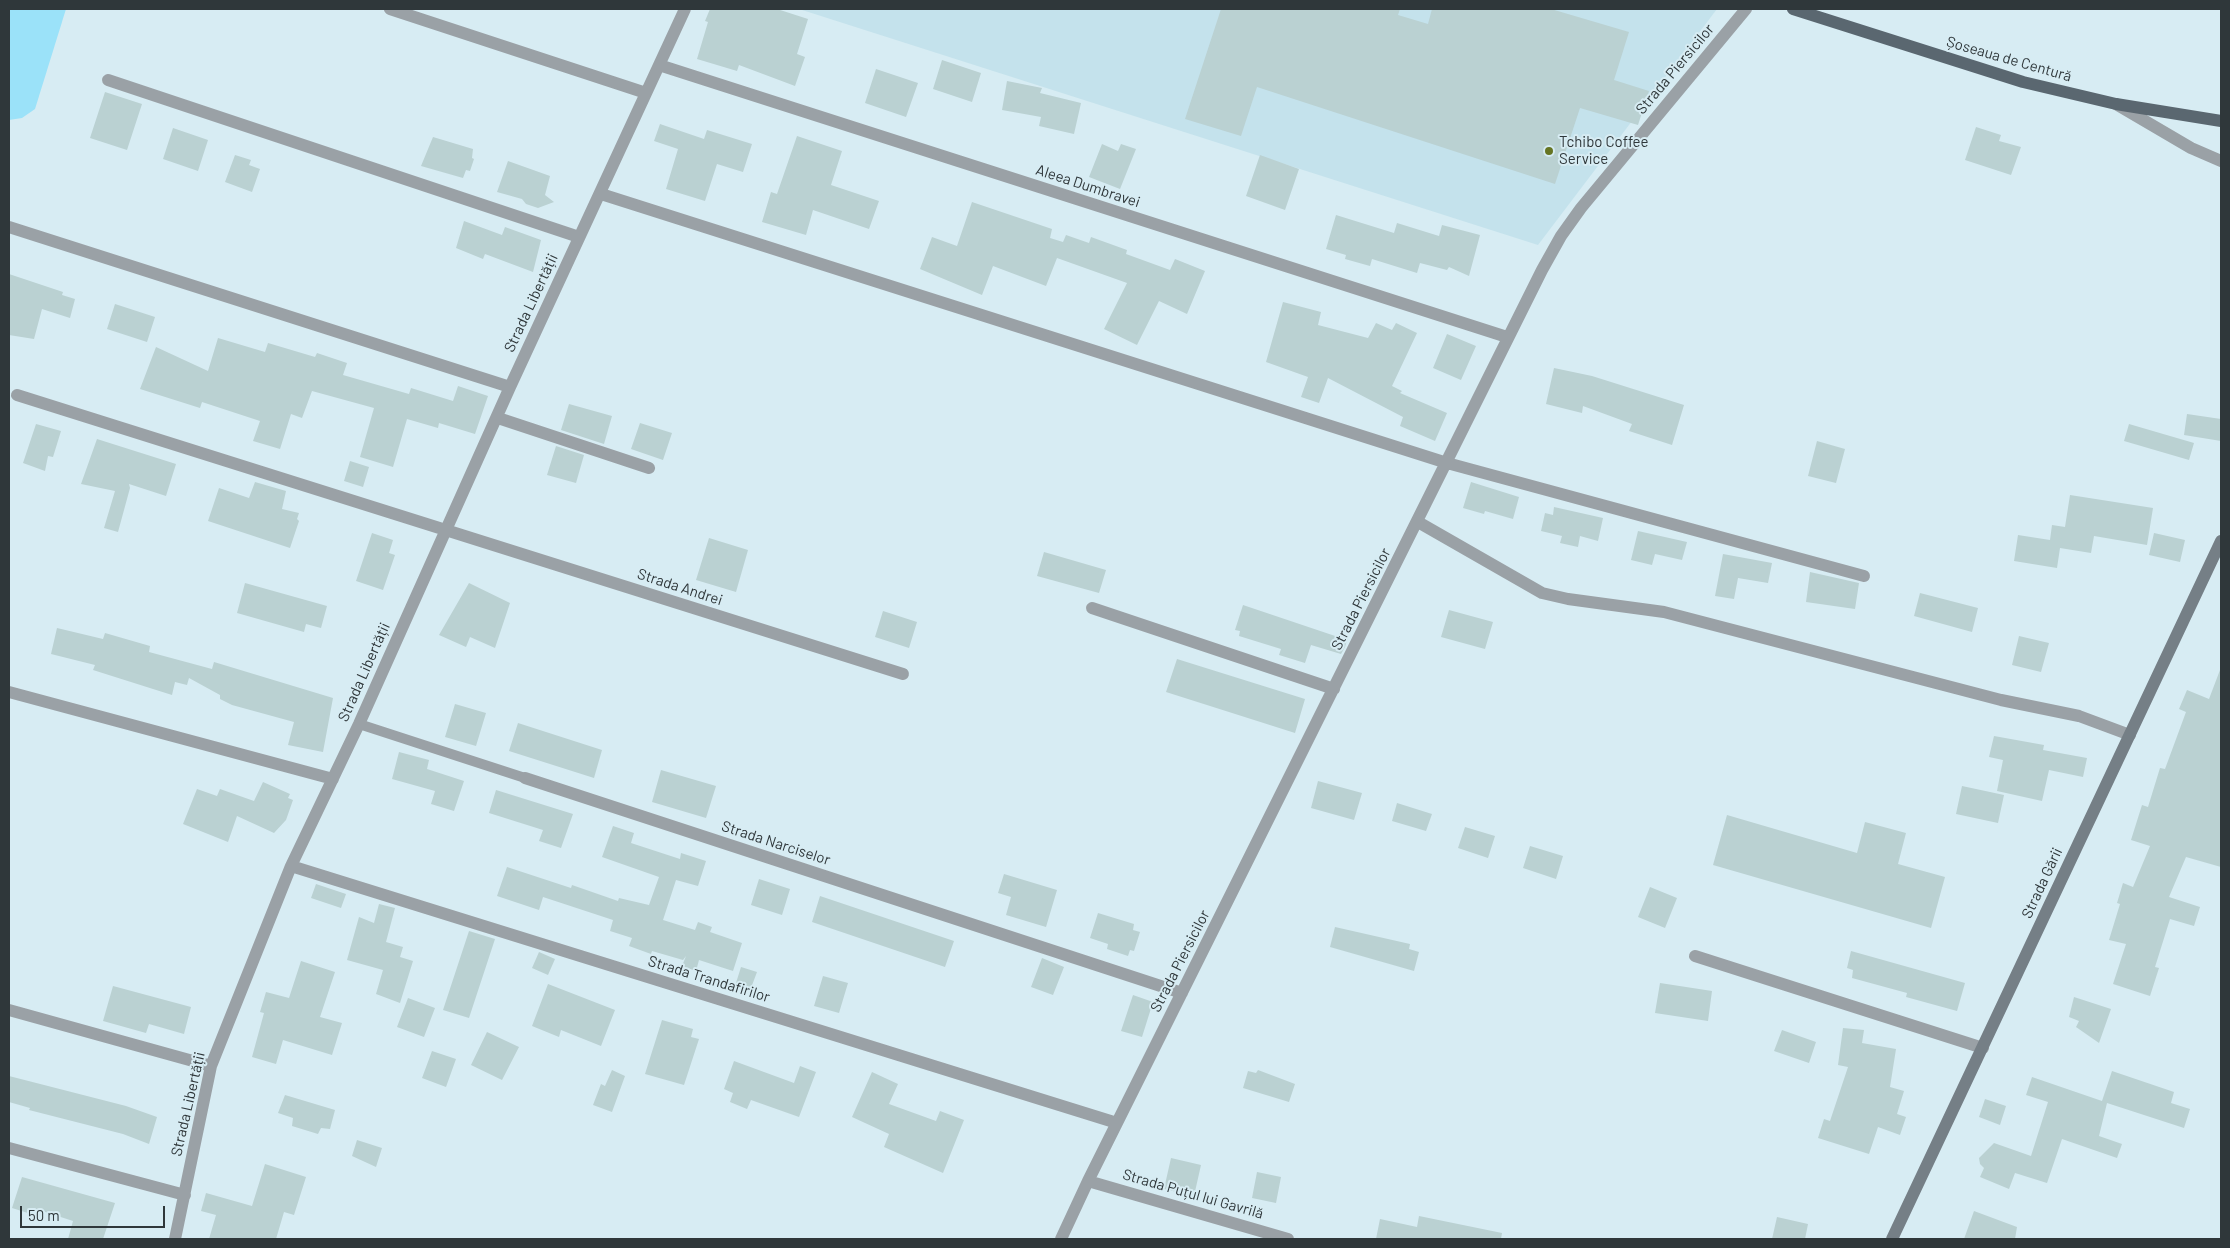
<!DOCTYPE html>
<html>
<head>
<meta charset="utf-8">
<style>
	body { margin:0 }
	#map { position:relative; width:2230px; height:1248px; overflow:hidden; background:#d7ecf3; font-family:Barlow,sans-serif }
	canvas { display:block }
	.frame { position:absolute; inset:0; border:10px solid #2f373a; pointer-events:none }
	.scale { position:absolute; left:20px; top:1206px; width:145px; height:22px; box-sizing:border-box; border:2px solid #2f373a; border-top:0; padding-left:6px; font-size:15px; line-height:18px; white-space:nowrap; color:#2f373a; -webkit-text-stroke:4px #d7ecf3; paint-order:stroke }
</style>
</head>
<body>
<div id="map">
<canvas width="2230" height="1248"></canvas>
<div class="frame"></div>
<div class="scale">50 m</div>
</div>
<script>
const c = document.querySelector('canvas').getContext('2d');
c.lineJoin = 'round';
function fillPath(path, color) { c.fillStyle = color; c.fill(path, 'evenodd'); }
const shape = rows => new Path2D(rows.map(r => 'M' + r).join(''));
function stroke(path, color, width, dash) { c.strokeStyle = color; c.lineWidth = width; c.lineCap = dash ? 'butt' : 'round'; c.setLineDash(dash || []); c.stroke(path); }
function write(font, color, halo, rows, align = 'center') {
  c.font = font + ' Barlow,sans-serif'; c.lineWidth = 4; c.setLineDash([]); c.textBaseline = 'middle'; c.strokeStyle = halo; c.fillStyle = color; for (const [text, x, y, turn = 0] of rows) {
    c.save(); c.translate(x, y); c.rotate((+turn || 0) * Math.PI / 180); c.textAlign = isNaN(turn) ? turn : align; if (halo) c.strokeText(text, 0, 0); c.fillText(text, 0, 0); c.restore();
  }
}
fillPath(shape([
	[799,9,1717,9,1538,245]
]), '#c4e2ec');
fillPath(shape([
	[9,9,66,9,35,109,22,118,9,120]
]), '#9be2f9');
fillPath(shape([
	[710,9,777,9,808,19,797,54,805,57,795,86,739,65,737,71,697,59,708,22,705,21],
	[1221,9,1400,9,1398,15,1428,24,1432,9,1551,9,1629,32,1614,80,1649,91,1638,125,1580,108,1555,184,1257,87,1241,136,1185,119],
	[942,60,981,73,972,102,933,89],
	[876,69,918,83,906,117,865,103],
	[1007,81,1042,88,1040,93,1081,103,1074,134,1039,126,1041,117,1002,110],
	[105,92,142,104,127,150,90,138],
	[660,124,704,139,707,130,752,144,743,172,717,164,705,201,666,189,678,149,654,141],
	[1976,127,2001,135,1999,141,2021,147,2011,175,1965,160],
	[173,128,208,140,198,171,163,159],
	[797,136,842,151,831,185,879,201,869,229,813,210,806,235,762,222,771,192,777,194],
	[433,137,473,149,472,158,474,159,470,171,466,170,463,178,421,166],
	[1102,144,1118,151,1121,144,1136,149,1120,189,1089,177],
	[235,155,251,160,249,165,260,169,252,192,225,182],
	[1260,155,1299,169,1285,210,1246,196],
	[508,161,550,176,545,195,554,202,538,208,526,204,522,199,497,192],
	[972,202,1052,229,1050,238,1063,242,1066,235,1089,243,1091,237,1127,250,1126,254,1170,270,1175,259,1205,271,1187,314,1159,301,1137,345,1104,329,1127,283,1057,258,1046,286,993,266,982,295,920,269,932,237,957,246],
	[1336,215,1394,233,1397,223,1439,236,1442,225,1480,235,1469,276,1449,267,1447,270,1420,263,1417,273,1372,259,1370,266,1345,259,1346,255,1326,249],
	[464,221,502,235,505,227,541,240,533,272,485,254,483,259,456,248],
	[9,274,63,292,62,295,75,299,70,318,42,309,34,339,9,335],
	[1283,302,1321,312,1318,325,1368,338,1376,323,1392,330,1396,323,1417,333,1392,386,1402,391,1400,393,1447,413,1435,441,1400,426,1403,417,1328,378,1319,403,1301,397,1308,377,1266,362],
	[115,304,155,317,147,342,107,329],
	[1447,334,1476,346,1461,380,1433,368],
	[218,338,265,352,268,343,315,357,317,353,347,363,343,375,409,394,411,388,453,401,458,386,488,396,475,434,439,423,438,428,407,419,393,467,360,457,374,408,312,391,302,418,291,414,280,449,253,441,260,421,202,402,200,408,140,389,156,347,208,371],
	[1554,368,1592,376,1684,405,1672,445,1629,431,1632,424,1583,406,1582,413,1546,404],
	[569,404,612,416,604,444,561,430],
	[2187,414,2221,419,2221,441,2184,435],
	[640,423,672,433,663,460,631,449],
	[36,424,61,431,53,457,48,456,45,471,23,463],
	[2129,424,2194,443,2189,460,2124,441],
	[97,439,176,464,166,496,129,484,130,488,118,532,104,528,115,491,81,484],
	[1817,441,1845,449,1836,483,1808,476],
	[556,446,584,455,576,483,547,475],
	[350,461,369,467,363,487,344,481],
	[255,482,286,491,282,509,299,513,297,519,299,521,290,548,208,521,219,488,249,498],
	[1471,482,1519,497,1513,519,1485,511,1484,514,1463,508],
	[2070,495,2153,508,2147,545,2094,536,2091,553,2060,548,2057,568,2014,561,2018,535,2050,540,2052,525,2065,527],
	[1554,507,1603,518,1598,541,1580,536,1578,547,1560,543,1562,536,1541,531,1545,513,1553,515],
	[1638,531,1687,542,1682,560,1655,554,1652,565,1631,560],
	[372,533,393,540,389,553,395,555,383,590,356,581],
	[2154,533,2185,540,2180,562,2149,555],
	[709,538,748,550,736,592,696,580],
	[1044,552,1106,570,1099,593,1037,576],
	[1723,554,1772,563,1768,583,1738,578,1734,599,1715,596],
	[1810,572,1859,583,1855,609,1806,602],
	[245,583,327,606,321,628,306,624,304,632,237,613],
	[469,583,510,603,495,648,470,637,466,647,439,635],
	[1920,593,1978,608,1972,632,1914,616],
	[1243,605,1347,640,1345,647,1341,654,1311,645,1305,663,1279,655,1281,649,1239,636,1240,631,1235,630],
	[1449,610,1493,622,1485,649,1441,637],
	[883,611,917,622,909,648,875,637],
	[57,628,103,639,105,633,150,646,149,652,212,669,214,662,333,698,323,752,288,745,294,722,232,705,220,699,220,695,189,678,187,685,175,682,172,695,93,670,95,665,51,654],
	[2019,636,2049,643,2041,672,2012,665],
	[1177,659,1305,699,1295,733,1166,692],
	[2220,670,2221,867,2186,857,2169,897,2200,907,2194,926,2170,919,2155,967,2159,968,2150,996,2113,984,2126,944,2109,940,2120,904,2117,903,2123,883,2133,887,2150,846,2131,840,2142,805,2148,807,2160,768,2165,769,2186,712,2179,709,2187,690,2209,699],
	[455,704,486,713,476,746,445,737],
	[518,723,602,750,594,778,509,751],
	[1994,736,2044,745,2043,750,2087,758,2083,777,2049,770,2042,801,1997,791,2003,760,1989,757],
	[399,752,429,760,427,769,464,781,454,811,431,804,435,791,392,779],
	[661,770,716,786,706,818,652,802],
	[1318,781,1362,793,1354,820,1311,808],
	[263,782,290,794,288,798,293,800,286,820,274,833,237,816,228,842,183,824,197,789,217,796,220,789,254,801],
	[1962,786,2004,795,1998,823,1956,814],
	[496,790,573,814,561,848,539,841,543,830,489,813],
	[1397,803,1432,814,1426,831,1392,821],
	[1727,815,1857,853,1865,822,1906,833,1898,864,1945,877,1931,928,1713,865],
	[613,826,634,833,631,843,680,859,681,853,706,861,698,886,676,880,663,920,695,930,698,922,712,927,710,932,742,943,733,971,699,960,696,971,682,966,686,956,683,960,652,951,651,954,629,946,632,938,610,931,613,920,543,897,539,910,497,896,507,867,571,888,572,885,618,901,619,898,649,905,659,877,602,857],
	[1465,827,1495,836,1488,858,1458,848],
	[1530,846,1563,856,1556,879,1523,868],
	[1004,874,1057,890,1046,927,1006,915,1011,897,998,893],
	[759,879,790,889,782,915,751,905],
	[316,884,346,894,341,908,311,898],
	[1650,887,1677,898,1665,928,1638,917],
	[820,896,954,941,945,967,812,922],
	[379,904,395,908,386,942,403,947,400,957,413,961,400,1003,376,994,383,970,347,960,359,917,374,923],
	[1098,913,1134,924,1133,930,1140,932,1134,951,1130,950,1128,956,1107,949,1108,944,1090,938],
	[1335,927,1410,944,1409,949,1419,952,1414,971,1330,947],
	[469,931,495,939,469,1018,443,1010],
	[1851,951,1965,983,1957,1011,1906,997,1907,993,1852,978,1853,970,1847,968],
	[539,952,555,959,548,975,532,968],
	[1042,958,1064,967,1053,995,1031,987],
	[301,961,335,972,320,1017,342,1023,332,1055,283,1040,276,1064,252,1057,264,1013,260,1012,266,992,289,998],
	[741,967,757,972,751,988,736,983],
	[823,976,848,983,839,1013,814,1006],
	[1660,983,1712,991,1708,1021,1655,1013],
	[548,984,615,1010,601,1046,561,1030,559,1037,532,1026],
	[113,986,191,1007,184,1034,149,1024,146,1033,103,1021],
	[1133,995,1153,1002,1142,1037,1121,1031],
	[2074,997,2111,1009,2099,1043,2076,1027,2079,1021,2069,1017],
	[408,998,435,1008,424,1037,397,1027],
	[662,1020,693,1029,691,1037,699,1039,684,1085,645,1074],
	[1843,1028,1864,1030,1862,1043,1896,1049,1890,1087,1904,1091,1897,1114,1906,1117,1900,1135,1878,1127,1869,1154,1818,1138,1824,1119,1830,1121,1848,1067,1838,1065],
	[1782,1030,1816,1042,1809,1063,1774,1051],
	[487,1032,519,1047,502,1080,471,1065],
	[432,1051,456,1059,446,1087,422,1078],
	[734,1061,794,1083,800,1066,816,1072,799,1117,751,1100,747,1109,730,1102,733,1093,724,1089],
	[612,1070,625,1076,612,1112,593,1105,601,1084,605,1086],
	[1258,1070,1295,1084,1289,1102,1243,1088,1248,1071,1256,1073],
	[2112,1071,2174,1092,2171,1103,2190,1109,2184,1128,2107,1103,2099,1136,2122,1144,2117,1158,2062,1139,2047,1183,2015,1173,2009,1189,1980,1177,1984,1168,1980,1164,1979,1158,1994,1143,2031,1156,2048,1102,2026,1095,2032,1077,2102,1101],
	[872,1072,898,1084,889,1104,936,1121,940,1111,964,1120,943,1173,884,1147,889,1134,852,1117],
	[9,1076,126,1106,157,1117,149,1144,123,1134,29,1110,30,1108,9,1102],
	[285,1095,335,1110,330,1129,321,1128,318,1134,292,1126,293,1118,278,1113],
	[1985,1099,2006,1106,2000,1125,1979,1117],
	[357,1140,382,1148,376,1167,352,1156],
	[1171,1158,1201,1165,1194,1196,1164,1189],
	[265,1164,306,1177,294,1215,284,1212,276,1239,209,1239,216,1215,201,1211,206,1193,252,1206],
	[1257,1172,1281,1177,1276,1203,1252,1198],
	[22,1177,115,1203,103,1239,68,1239,73,1221,33,1208,31,1214,12,1208],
	[1974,1211,2017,1227,2015,1239,1964,1239],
	[1419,1216,1502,1233,1501,1239,1376,1239,1380,1219,1417,1227],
	[1777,1217,1808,1224,1805,1239,1772,1239]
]), '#bad1d2');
stroke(shape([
	[359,724,525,778]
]), '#9aa1a6', 10);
stroke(shape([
	[390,9,646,93],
	[659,65,1507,337],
	[108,80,579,237],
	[2116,104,2191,148,2221,161],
	[601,194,1447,463,1864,576],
	[9,227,510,387],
	[17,395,903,674],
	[498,418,649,468],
	[1418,522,1542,593,1568,599,1664,612,2001,700,2079,716,2130,735],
	[1092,608,1334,689],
	[9,692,333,779],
	[525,778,1182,993],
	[291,866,1117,1123],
	[1695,956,1983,1048],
	[9,1010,211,1066],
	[9,1148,185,1195],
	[1088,1181,1288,1239],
	[175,1239,211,1066,291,866,359,724,510,387,685,9],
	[1061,1239,1088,1181,1542,270,1561,236,1581,208,1746,9]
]), '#9aa1a6', 12);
stroke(shape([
	[1892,1239,2221,541]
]), '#757f86', 12);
stroke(shape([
	[1793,9,2023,82,2116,104,2221,121]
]), '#5a6770', 12);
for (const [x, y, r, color] of [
	[1549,151,5,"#667523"]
]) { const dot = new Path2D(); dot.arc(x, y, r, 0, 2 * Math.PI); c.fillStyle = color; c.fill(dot); stroke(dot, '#d7ecf3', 2); }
write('15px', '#2f373a', '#d7ecf3', [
	["Șoseaua de Centură",2009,59,16],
	["Strada Piersicilor",1675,69,-50],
	["Aleea Dumbravei",1088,186,18],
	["Strada Libertății",531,303,-65],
	["Strada Andrei",680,587,18],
	["Strada Piersicilor",1361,599,-63],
	["Strada Libertății",364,672,-66],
	["Strada Narciselor",776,843,18],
	["Strada Gării",2042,883,-65],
	["Strada Piersicilor",1180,961,-63],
	["Strada Trandafirilor",709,979,17],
	["Strada Libertății",188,1104,-77],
	["Strada Puțul lui Gavrilă",1193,1194,16]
]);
write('15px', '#2f373a', '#d7ecf3', [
	["Tchibo Coffee",1559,142],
	["Service",1559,159]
], 'left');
</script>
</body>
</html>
